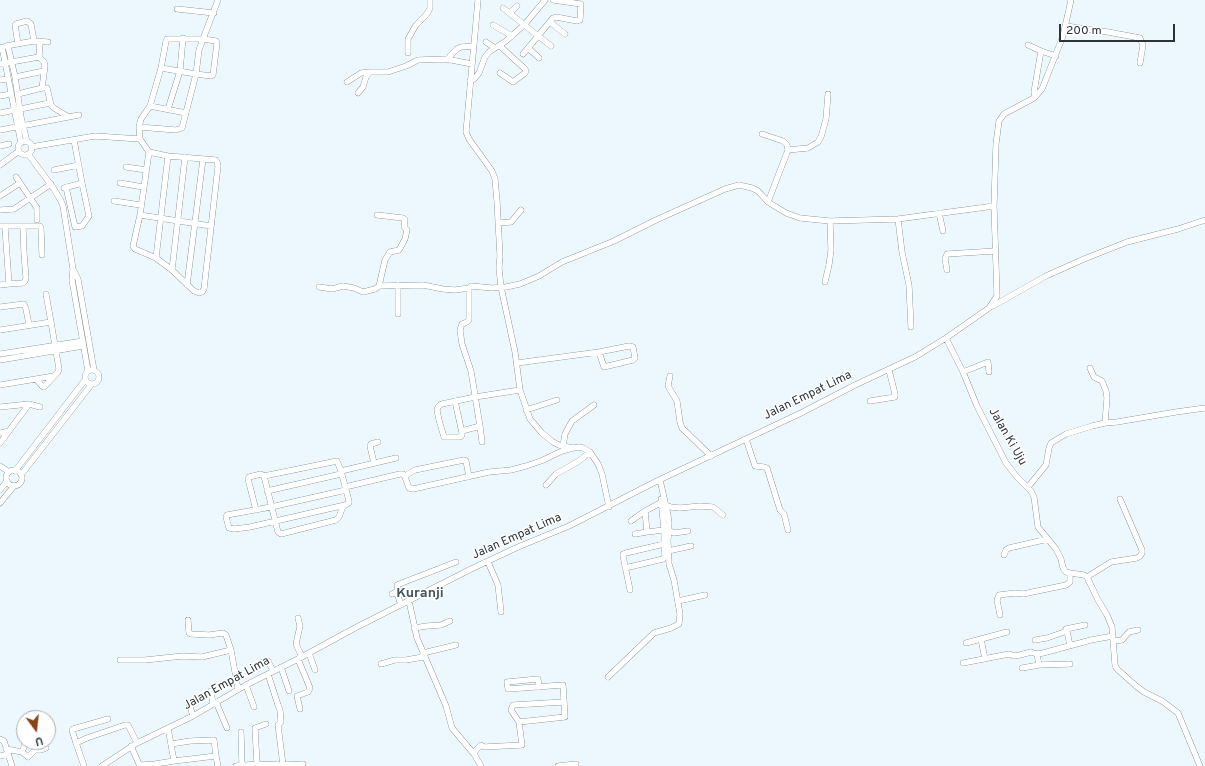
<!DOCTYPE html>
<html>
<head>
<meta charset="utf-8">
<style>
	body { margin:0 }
	#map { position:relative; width:1205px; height:766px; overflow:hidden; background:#edf8fe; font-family:Overpass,sans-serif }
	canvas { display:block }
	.north { position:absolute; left:16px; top:710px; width:40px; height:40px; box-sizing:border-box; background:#fff; border:1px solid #aaadaf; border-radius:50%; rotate:165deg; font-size:11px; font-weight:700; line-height:16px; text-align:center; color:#2b3337 }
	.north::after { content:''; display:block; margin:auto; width:14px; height:18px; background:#874317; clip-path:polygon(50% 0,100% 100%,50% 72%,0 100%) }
	.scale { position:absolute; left:1059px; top:24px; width:116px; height:18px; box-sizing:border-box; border:2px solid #2b3337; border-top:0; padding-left:5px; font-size:12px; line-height:14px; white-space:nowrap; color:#2b3337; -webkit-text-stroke:3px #fff; paint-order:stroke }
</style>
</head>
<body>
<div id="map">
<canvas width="1205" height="766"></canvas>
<div class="north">U</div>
<div class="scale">200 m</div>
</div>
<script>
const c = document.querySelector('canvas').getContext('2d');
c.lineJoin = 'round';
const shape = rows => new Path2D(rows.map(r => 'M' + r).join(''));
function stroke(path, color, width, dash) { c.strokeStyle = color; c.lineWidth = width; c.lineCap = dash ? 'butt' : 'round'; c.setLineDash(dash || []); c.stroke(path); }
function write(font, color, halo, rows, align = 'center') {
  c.font = font + ' Overpass,sans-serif'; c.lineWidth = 3; c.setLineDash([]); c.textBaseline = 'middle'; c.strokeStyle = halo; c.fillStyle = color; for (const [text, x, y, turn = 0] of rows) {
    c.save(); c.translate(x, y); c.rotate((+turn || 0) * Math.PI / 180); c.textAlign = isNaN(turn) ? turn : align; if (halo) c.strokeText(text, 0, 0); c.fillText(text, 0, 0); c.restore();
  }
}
const minor = shape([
	[478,0,466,132,469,139,492,171,495,179,497,201,500,256,499,268,501,287,515,352,520,390,530,419,542,433,553,442,559,445,573,448],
	[503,8,551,46],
	[177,9,214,13],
	[510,13,517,6],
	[550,22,565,34],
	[493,25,512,36],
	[1066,26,1108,32,1140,38,1143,45,1140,63],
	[40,41,39,57,44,62,45,66,42,88],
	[486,42,495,48],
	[18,44,15,25,16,24,27,21,31,24,34,41],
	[1028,45,1041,51],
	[6,46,34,41,48,42],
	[8,46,15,77,21,117,27,142],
	[500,46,525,69,526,71,525,73,513,82,500,73],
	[2,47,21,143],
	[528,48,539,58],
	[408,53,408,39,416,25,425,16,428,12,430,8,430,0],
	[523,54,553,18,556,17,577,21,580,20,581,4,553,0],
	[448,60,450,56,457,49,461,47,474,46],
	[0,64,39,57],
	[15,77,44,71],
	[0,80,8,79],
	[470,81,474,79,479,73,485,57,489,52,506,41,525,24,545,0],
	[347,82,361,73,370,72],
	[358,93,363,87,366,77,370,72,388,72,406,66,418,60,446,59,472,64],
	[18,94,42,88,47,88,51,105,54,108,67,116],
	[0,96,11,94],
	[1035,96,1034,92,1041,51,1056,56],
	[150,106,186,113],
	[168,109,180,71,183,38],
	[0,113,50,103],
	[139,127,176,130,182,128,196,74,161,68],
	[0,130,79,115],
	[762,134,783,141,787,145,788,150],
	[74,140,82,183],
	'18 148a7 7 0 1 1 14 0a7 7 0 1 1-14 0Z',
	[0,146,9,144],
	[31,147,95,136,140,139],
	[149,152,140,215,133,246,135,249,156,258,172,270,194,291,199,293,202,292,204,289,218,166,217,162,216,160,168,156,149,152,140,139,139,127,141,119,150,106,161,68,166,41,167,39,203,39,216,41,217,43,213,75,211,76,196,74,199,50,203,39,218,0],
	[28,154,54,189,61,201,63,206,73,269,72,280,88,371],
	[0,165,19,151],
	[126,167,146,170],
	[54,170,79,165],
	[16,177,37,208,37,220],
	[120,183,143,187],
	[64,188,82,183,89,216,82,226,75,227,66,187],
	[0,196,20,183],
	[114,201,141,205],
	[768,202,788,150,808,148,818,142,821,137,826,119,828,94],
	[0,210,14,209,51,184],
	[939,213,943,231],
	[140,215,211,226],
	[377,215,403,218,405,220,404,227,407,230,405,239,399,250,390,252,385,260,379,286],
	[898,219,902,252,909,285,911,327],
	[498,223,511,222,521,210],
	[0,226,40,226,41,228,42,255],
	[156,258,168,156],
	[73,269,78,279,94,370],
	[172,270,185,157],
	[947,270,945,259,947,254,995,251],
	[825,282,829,265,831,250,830,221],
	[9,284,23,283,25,281,26,278,24,253,23,227],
	[0,285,9,284,5,227],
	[187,285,203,159],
	[398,285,398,314],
	[319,287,332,289,343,286,354,288,363,292,375,289,379,286,423,285,443,289,455,290,469,288,471,286,492,288,506,287,520,284,539,276,562,262,614,241,656,220,725,189,739,185,752,188,758,191,768,202,786,213,800,218,830,221,898,219,994,206],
	[469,288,469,320,467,322,462,324,460,330,462,344,471,371,480,426,482,442],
	[46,294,51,322],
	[993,306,1046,276,1084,259,1127,242,1178,229,1205,220],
	[0,307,24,304,26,309,29,325],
	[0,330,51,322,59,369,58,372,44,387,42,386,36,379,0,385],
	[946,338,963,372,977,406,1006,463,1017,477,1031,491,1034,497,1038,527,1056,549,1061,559,1063,568,1066,572,1070,573,1084,575,1087,577,1098,600,1107,615,1112,627,1115,665,1117,669,1136,686,1144,692,1162,701,1178,713,1200,766],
	[0,354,83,341],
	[0,360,83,346],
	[517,363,599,352,629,346,633,347,635,358,633,360,604,367,599,352],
	[1090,368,1094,377,1102,381,1106,391,1107,398,1105,423],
	'85 377a7 7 0 1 1 14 0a7 7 0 1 1-14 0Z',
	[963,372,988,362,989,372],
	[670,376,668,386,677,401,680,422,682,428,711,456],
	[36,379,54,376],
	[455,401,462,433,462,435,460,437,444,437,439,420,437,410,438,407,440,405,442,404,475,397,520,390],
	[870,401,895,397,895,394,889,370],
	[0,407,29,404],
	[526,410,557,400],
	[462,431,480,426],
	[0,433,9,431],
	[746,439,755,466,764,467,767,468,780,510,784,514,788,530],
	[0,443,29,404,40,407],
	[563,446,565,434,572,421,594,405],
	[374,463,370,446,371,444,378,442],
	[0,466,9,472],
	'6 478a8 8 0 1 1 16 0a8 8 0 1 1-16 0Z',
	[15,471,85,380],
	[341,471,396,458],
	[21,475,91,385],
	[264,476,337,461,341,471,349,501,349,503,345,505,250,527,234,529,229,528,226,517,227,515,271,507,346,490],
	[405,477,408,474,415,470,464,460,466,461,469,477],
	[546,485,556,474,579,461,590,452],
	[345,487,400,474,403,474,405,477,409,488,413,489,489,472,511,470,526,466,541,461,562,451,573,448,579,447,583,448,590,452,598,464,602,474,609,507],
	[1028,487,1046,465,1049,448,1051,443,1066,434,1092,426,1105,423,1117,422,1176,412,1205,408],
	[0,490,7,481],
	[267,491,341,474],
	[662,502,645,511,647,532,664,530],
	[0,503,14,486],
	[666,505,671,507,680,508,700,506,713,507,723,515],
	[256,510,248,479,249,477,261,474,264,476,278,532,281,534,336,520,339,517,343,506],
	[631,521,645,511],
	[668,530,674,533,688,531],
	[635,534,647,532],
	[668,551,691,546],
	[1004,555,1006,550,1009,548,1048,539],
	[488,562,498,585,501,612],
	[625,568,663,559,665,555,664,544,664,530,661,499],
	[1087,577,1111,562,1137,558,1140,556,1142,553,1142,550,1120,499],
	[630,590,623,556,623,554,626,553,664,544],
	[396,592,398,589,397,585,407,581,456,562],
	[392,594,396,592,397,593,401,605],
	[409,601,417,638,446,706,452,728,474,754,481,766],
	[678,601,705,595],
	[1000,615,997,600,999,595,1015,593,1023,594,1066,585,1070,582,1070,573],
	[298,618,300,626,296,644,302,657],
	[188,620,189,633,191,634,209,635,223,633,226,635,231,650,238,689],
	[414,628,427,626,441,625,450,621],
	[1067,631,1066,629,1085,625],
	[981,639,985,659],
	[1035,640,1047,638,1067,631,1070,646],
	[1113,641,1122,640,1129,632,1138,630],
	[966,643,1007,632],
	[309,653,315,670],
	[298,659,310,688,308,692,297,696,300,709],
	[120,660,145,660,183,656,202,657,231,650],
	[261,663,268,661,273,671],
	[963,663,1009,654,1014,656,1020,655,1031,652,1037,654,1043,653,1091,640,1113,636],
	[381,664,395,660,406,660,423,657,423,653,456,645],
	[1039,665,1070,664],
	[281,667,289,691],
	[1022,668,1039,665,1037,654],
	[608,677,654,633,671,628,679,624,680,614,674,580,669,564,668,541,669,523,668,515,660,480],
	[246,685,254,707],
	[211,691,213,704],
	[216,702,227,728],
	[189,703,193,716],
	[519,722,565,717,563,685,508,689,507,682,538,679,539,687],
	[168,728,174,761,216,756,214,740,190,741,171,744],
	[241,732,242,765],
	[0,739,4,741,12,766],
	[76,743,72,730,73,729,108,719],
	[131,746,139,764,142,765,155,764,174,761],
	[6,749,22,752,28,757,35,750,41,750,46,748],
	[22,752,26,742],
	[474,754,476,750,481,745,484,747,522,745,519,722,511,710,513,705,564,702],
	[0,756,8,754],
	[216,756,218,766],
	[257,764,283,765,278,725,281,722,280,710,278,705,268,674],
	[283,765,303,764],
	[84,766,76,743,87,738,125,725,128,725,137,743],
	[102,766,137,743,193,716,246,685,298,659,353,629,471,569,518,547,569,526,657,481,801,413,855,385,915,357,946,338,989,308,997,296,994,206,996,144,999,121,1004,114,1034,98,1042,89,1063,36,1071,0],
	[236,766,257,764,255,728,266,724],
	[558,766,576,764]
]);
stroke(minor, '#5e6f78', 6);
stroke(minor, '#fff', 5.5);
write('12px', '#2b3337', '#fff', [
	["Jalan Empat Lima",808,396,-26],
	["Jalan Ki Uju",1007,437,60],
	["Jalan Empat Lima",517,537,-24],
	["Jalan Empat Lima",227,684,-29]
]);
write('bold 14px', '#46565e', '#fff', [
	["Kuranji",420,594]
]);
</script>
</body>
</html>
